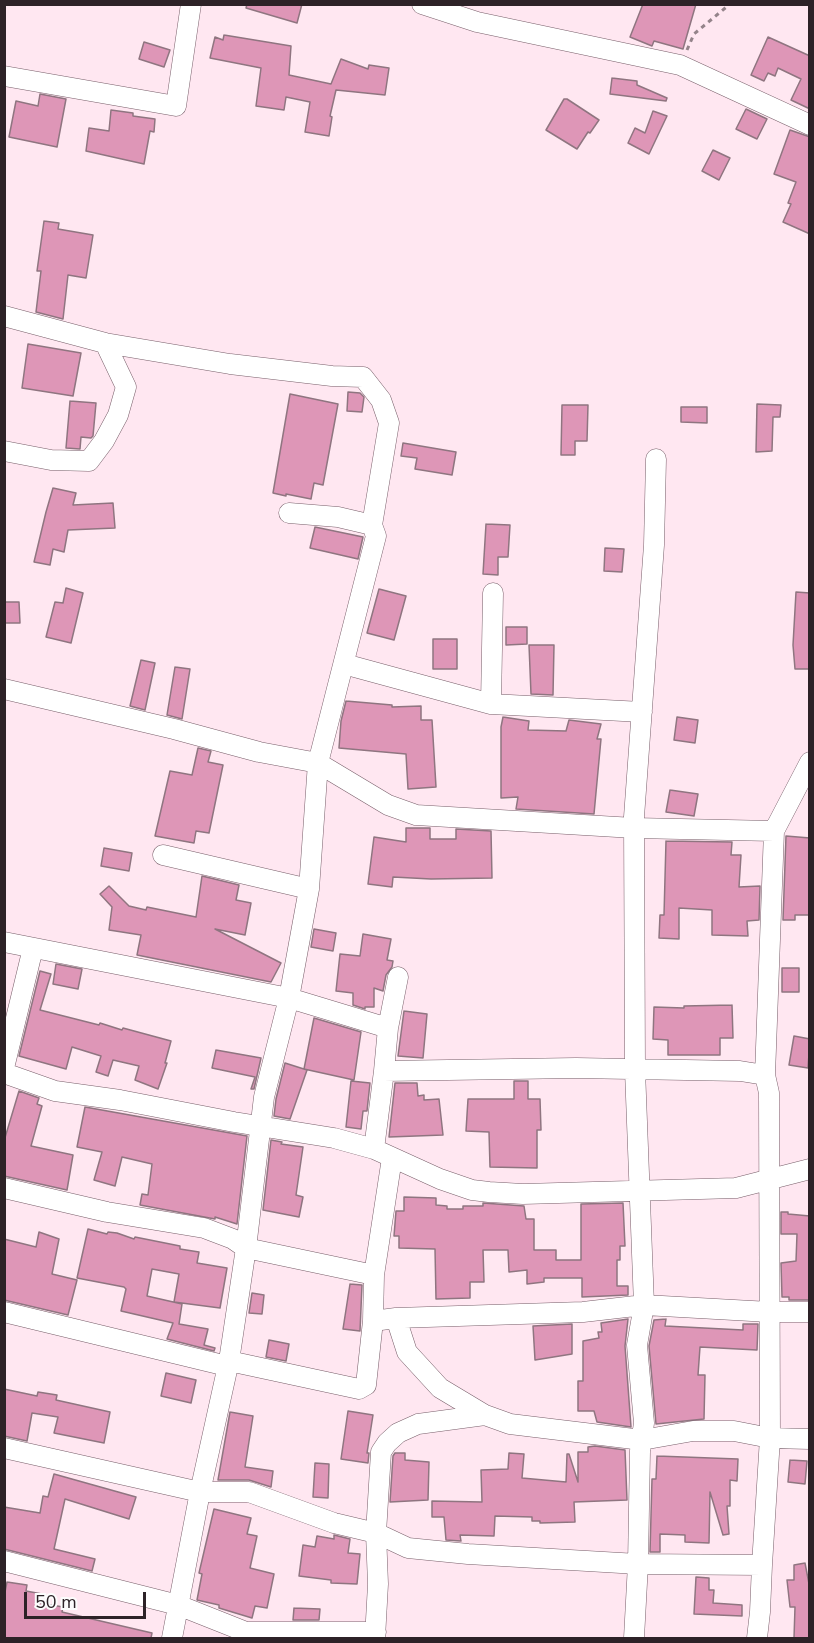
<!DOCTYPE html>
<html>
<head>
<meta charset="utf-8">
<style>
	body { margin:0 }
	#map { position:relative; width:814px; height:1643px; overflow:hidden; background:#ffe7f1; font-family:"Nunito Sans",sans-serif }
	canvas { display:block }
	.frame { position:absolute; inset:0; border:6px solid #2d2227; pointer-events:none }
	.scale { position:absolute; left:24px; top:1592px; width:122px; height:27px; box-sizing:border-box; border:3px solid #2d2227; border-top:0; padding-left:8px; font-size:18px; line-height:21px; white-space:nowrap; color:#2d2227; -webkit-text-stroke:4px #fcfcfc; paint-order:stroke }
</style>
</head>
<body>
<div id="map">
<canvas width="814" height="1643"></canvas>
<div class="frame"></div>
<div class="scale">50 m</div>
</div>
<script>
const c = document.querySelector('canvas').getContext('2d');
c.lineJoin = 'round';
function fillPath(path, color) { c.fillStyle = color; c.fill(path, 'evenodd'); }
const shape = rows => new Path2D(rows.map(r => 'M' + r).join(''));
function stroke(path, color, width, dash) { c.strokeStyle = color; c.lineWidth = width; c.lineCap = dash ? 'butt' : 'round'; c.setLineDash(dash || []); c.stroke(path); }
const building = shape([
	[247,4,302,4,297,23,246,8,247,4],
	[643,4,696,4,683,49,654,41,652,46,630,37,643,4],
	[224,35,291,46,289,75,331,84,341,59,368,69,369,65,389,68,385,95,336,90,330,116,332,117,329,136,305,132,310,102,286,97,284,110,256,106,261,68,210,58,215,37,223,40,224,35],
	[768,37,810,56,810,109,791,100,801,79,778,68,775,76,768,73,764,81,751,75,768,37],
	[144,42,170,50,164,67,139,59,144,42],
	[612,78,637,81,637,85,667,98,666,101,610,94,612,78],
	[40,94,66,99,57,147,9,137,16,101,38,106,40,94],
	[564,99,567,99,599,120,590,133,588,132,577,149,546,130,564,99],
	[746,109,767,119,757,139,736,129,746,109],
	[111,110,133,113,133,116,155,119,154,132,150,131,144,164,86,151,89,128,109,131,111,110],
	[653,111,667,116,649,154,628,143,635,128,645,133,653,111],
	[790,130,810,137,810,234,783,222,791,204,788,203,796,182,774,174,790,130],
	[713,150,730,158,719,180,702,171,713,150],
	[44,221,59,223,58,229,93,235,86,278,68,275,63,319,36,312,41,271,37,271,44,221],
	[28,344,81,353,73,396,22,388,28,344],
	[348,392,360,393,364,397,362,412,347,411,348,392],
	[290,394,338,404,323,485,314,483,311,499,286,494,286,496,273,493,290,394],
	[70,401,96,403,93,436,91,438,81,437,80,449,66,448,70,401],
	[757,404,781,405,780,417,773,417,772,451,756,452,757,404],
	[562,405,588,405,587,441,575,441,575,455,561,455,562,405],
	[681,407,707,407,707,423,681,422,681,407],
	[403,443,456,452,452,475,415,469,417,458,401,456,403,443],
	[53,488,76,493,73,505,113,503,115,528,68,530,64,552,53,549,50,565,34,562,46,512,53,488],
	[486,524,510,525,508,557,498,557,498,575,483,574,486,524],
	[315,527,363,537,358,559,310,548,315,527],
	[605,548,624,549,622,572,604,571,605,548],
	[66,588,83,593,71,643,46,637,55,602,63,603,66,588],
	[379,589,406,596,394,640,367,633,379,589],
	[796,592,810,593,810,669,795,669,793,645,796,592],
	[4,602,19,602,20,623,4,623,4,602],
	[506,627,527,627,527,644,506,645,506,627],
	[433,639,457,639,457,669,433,669,433,639],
	[529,645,554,645,553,695,531,694,529,645],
	[141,660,155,663,145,710,130,706,141,660],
	[175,667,190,669,182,719,167,715,175,667],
	[346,701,392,705,392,707,421,706,421,720,432,720,436,787,408,789,406,754,339,748,341,721,346,701],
	[503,717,529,721,528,730,566,731,569,720,601,724,597,739,601,739,594,814,516,809,518,797,501,798,501,727,503,717],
	[677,717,698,720,695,743,674,740,677,717],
	[198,748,211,751,208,762,223,765,209,833,196,831,194,843,155,836,170,771,192,775,198,748],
	[670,790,698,794,694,816,666,812,670,790],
	[406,828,430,828,430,839,456,839,456,829,491,831,492,878,431,879,393,877,392,887,368,884,374,837,406,842,406,828],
	[786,836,810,838,810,915,795,915,795,920,783,920,786,836],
	[666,841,732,842,731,855,741,855,739,887,760,886,759,920,747,921,748,936,712,935,712,910,679,908,679,939,659,938,660,915,664,915,666,841],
	[104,848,132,853,129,871,101,866,104,848],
	[202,876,239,885,236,900,251,903,245,935,215,929,281,963,271,982,137,955,141,935,109,930,112,907,100,894,109,886,129,906,146,910,147,907,196,917,202,876],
	[314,929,336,933,333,951,311,947,314,929],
	[363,934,391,939,387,960,393,961,392,967,386,975,383,991,374,988,374,1007,365,1007,365,1009,353,1005,353,993,336,991,340,954,360,956,363,934],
	[56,964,82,969,78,989,53,984,56,964],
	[782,968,799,968,799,992,782,992,782,968],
	[40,971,51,974,40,1010,99,1025,100,1023,122,1030,123,1028,171,1041,165,1063,167,1063,158,1089,135,1080,139,1066,113,1060,108,1076,96,1072,101,1056,72,1047,66,1069,19,1056,40,971],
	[732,1005,733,1038,720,1038,720,1055,668,1055,668,1040,653,1039,654,1007,684,1008,684,1006,732,1005],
	[404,1011,427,1014,423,1058,398,1056,404,1011],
	[314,1018,361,1032,354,1080,304,1069,314,1018],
	[794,1036,810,1039,808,1068,789,1065,794,1036],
	[216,1050,261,1058,254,1089,251,1089,255,1077,212,1068,216,1050],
	[285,1063,307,1070,290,1119,274,1116,276,1099,285,1063],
	[351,1081,370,1083,367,1111,363,1111,361,1129,346,1127,351,1081],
	[514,1081,528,1081,528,1099,540,1099,541,1130,537,1130,537,1168,490,1167,489,1132,466,1131,468,1099,514,1099,514,1081],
	[395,1083,417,1083,418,1096,424,1095,424,1100,439,1099,443,1135,389,1137,395,1083],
	[19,1091,39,1098,37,1104,42,1106,31,1146,73,1155,67,1190,4,1176,4,1141,19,1091],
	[85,1107,247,1136,237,1224,215,1217,215,1219,140,1205,142,1194,148,1195,152,1164,122,1157,115,1186,94,1180,102,1152,77,1147,85,1107],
	[271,1140,282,1142,281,1144,303,1147,296,1195,303,1197,299,1217,263,1210,271,1140],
	[404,1197,436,1198,436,1205,447,1206,447,1209,463,1209,463,1206,483,1206,483,1203,524,1206,526,1219,534,1219,534,1250,556,1250,556,1260,581,1260,581,1204,623,1203,625,1246,620,1246,620,1260,617,1260,617,1286,628,1286,628,1295,582,1297,582,1278,544,1278,544,1282,527,1284,527,1270,509,1272,508,1250,483,1250,484,1282,470,1282,470,1298,436,1299,435,1249,399,1248,399,1236,394,1236,396,1211,404,1211,404,1197],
	[781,1212,788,1212,788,1214,810,1216,810,1300,789,1300,789,1297,782,1297,781,1263,796,1261,797,1234,781,1234,781,1212],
	[88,1229,107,1234,108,1232,117,1233,134,1239,135,1237,180,1246,180,1249,199,1252,197,1263,227,1268,220,1308,174,1302,179,1274,152,1269,147,1296,182,1304,179,1324,208,1329,204,1345,215,1348,214,1351,167,1339,173,1323,121,1311,126,1289,124,1287,77,1278,88,1229],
	[39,1232,59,1239,52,1274,77,1280,68,1315,4,1300,4,1239,36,1247,39,1232],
	[350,1284,362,1285,360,1331,343,1329,350,1284],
	[252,1293,264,1295,262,1314,249,1313,252,1293],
	[628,1319,625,1346,631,1427,597,1422,594,1411,578,1411,578,1381,583,1381,583,1341,599,1338,598,1332,602,1332,601,1323,628,1319],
	[666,1319,665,1326,743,1330,743,1324,758,1324,757,1350,700,1347,698,1375,705,1375,704,1419,656,1424,649,1346,654,1320,666,1319],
	[572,1324,572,1354,535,1360,533,1326,572,1324],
	[269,1340,289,1344,286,1361,266,1357,269,1340],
	[166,1373,196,1380,191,1403,161,1396,166,1373],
	[4,1389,37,1396,38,1392,57,1395,56,1400,110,1412,104,1443,54,1433,58,1417,32,1413,27,1441,4,1436,4,1389],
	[348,1411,373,1415,367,1453,369,1453,368,1463,341,1459,348,1411],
	[230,1412,253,1416,245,1467,273,1471,271,1487,249,1480,218,1480,230,1412],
	[595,1446,625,1450,627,1500,574,1502,575,1522,540,1523,540,1521,532,1521,532,1517,495,1516,494,1536,460,1535,461,1541,446,1540,444,1517,432,1517,432,1501,482,1502,481,1470,508,1469,509,1453,524,1454,522,1478,566,1482,567,1454,569,1454,578,1482,578,1452,588,1452,588,1447,595,1446],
	[395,1453,405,1453,405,1460,429,1462,428,1500,390,1502,393,1456,395,1453],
	[657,1456,738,1459,737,1481,730,1480,730,1506,727,1506,729,1534,723,1535,710,1492,709,1543,685,1542,685,1535,660,1534,660,1552,650,1552,652,1479,656,1479,657,1456],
	[790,1460,807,1461,805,1484,788,1482,790,1460],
	[315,1463,329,1464,328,1498,313,1497,315,1463],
	[54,1474,136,1497,129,1519,65,1499,54,1549,95,1559,92,1571,4,1549,4,1507,40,1513,43,1496,48,1497,54,1474],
	[214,1509,251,1518,247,1534,257,1536,250,1568,274,1574,267,1608,255,1606,252,1618,219,1608,219,1605,197,1600,202,1574,199,1573,214,1509],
	[334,1535,350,1539,348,1553,360,1554,357,1584,331,1583,331,1580,299,1576,303,1545,315,1547,317,1536,334,1539,334,1535],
	[805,1563,810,1589,810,1638,794,1638,795,1607,790,1607,787,1580,794,1580,794,1565,805,1563],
	[696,1577,709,1578,709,1590,714,1590,713,1603,742,1605,742,1616,694,1614,696,1577],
	[7,1582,27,1585,26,1591,42,1594,40,1603,63,1607,62,1612,152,1633,151,1638,4,1638,4,1597,7,1582],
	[294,1608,320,1609,319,1620,293,1620,294,1608]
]);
fillPath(building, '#de96b7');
stroke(building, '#8f7580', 1.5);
const minor = shape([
	[422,4,477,22,680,65,810,125],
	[4,76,176,106,191,4],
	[4,316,105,343,126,387,118,415,104,441,89,461,51,460,4,451],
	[105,343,230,364,332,376,363,377,381,400,389,423,372,525],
	[656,459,654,545,634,817,635,1070,644,1305,770,1312,810,1312],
	[344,664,491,704,642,712],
	[4,689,174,729,259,752,318,763,388,805,416,815,634,828,774,831],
	[491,704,493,593],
	[163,855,309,889],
	[4,942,289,998,388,1028,384,1071,576,1068,740,1071,765,1075],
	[388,1028,398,977],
	[4,1068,33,948],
	[4,1073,55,1091,120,1100,234,1122,334,1138,374,1149,440,1179,472,1190,489,1192,523,1194,736,1188,810,1169],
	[374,1149,384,1071],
	[4,1188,107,1212,204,1228,233,1239,246,1248,374,1275],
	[4,1312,227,1366],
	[396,1318,583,1312,644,1305,637,1345,644,1423,640,1451,638,1564,762,1565,760,1612,757,1638],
	[373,1321,374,1275,392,1158],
	[229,1361,359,1389,366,1385,373,1321,396,1318,407,1352,440,1388,485,1415,510,1424,642,1440,693,1431,734,1431,770,1438,810,1439],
	[4,1448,200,1492,249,1492,334,1523,376,1533,408,1548,468,1554,638,1564,634,1638],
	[4,1561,178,1605,246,1632,376,1632],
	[762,1565,770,1438,769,1093,765,1075,774,831,810,762],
	[172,1638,200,1492,229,1361,246,1248,264,1097,289,998,309,889,318,763,376,536,372,525,338,517,289,513],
	[375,1638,378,1584,376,1533,381,1452,387,1443,398,1433,418,1424,485,1415]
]);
stroke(minor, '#785f6a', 21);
stroke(shape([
	[687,50,694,34,730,4]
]), '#94838a', 3, [4.5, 4.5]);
stroke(minor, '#fff', 20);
</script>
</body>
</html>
